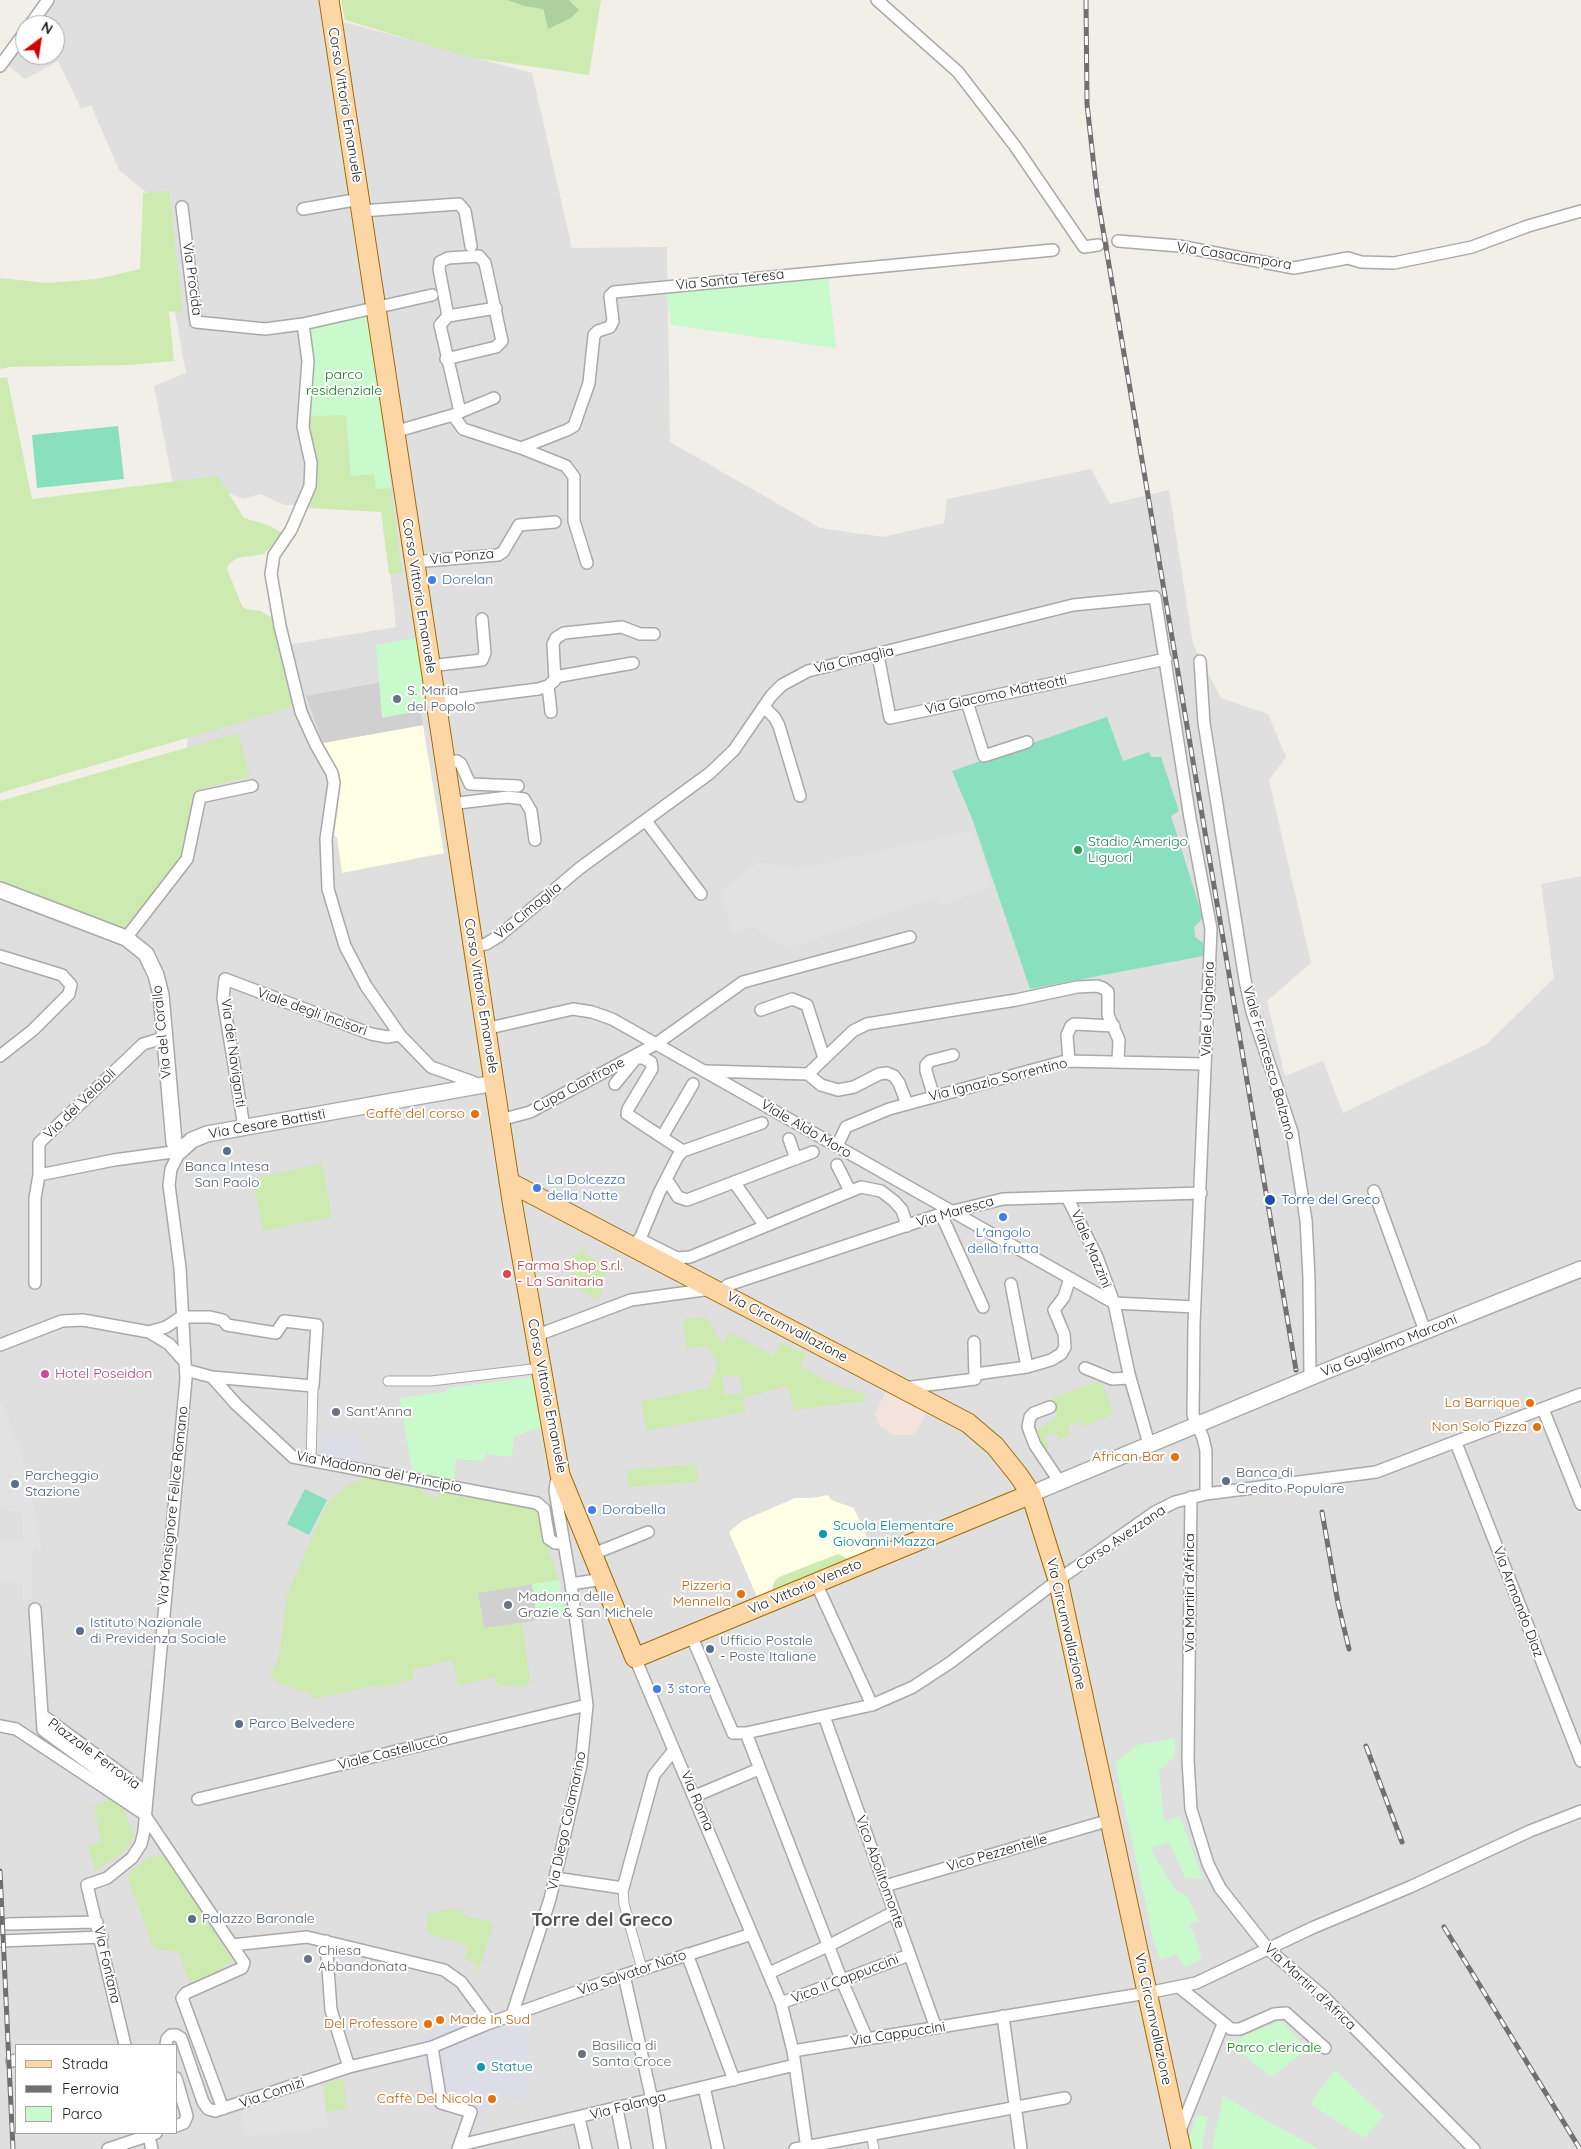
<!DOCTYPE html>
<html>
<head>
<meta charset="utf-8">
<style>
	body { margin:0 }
	#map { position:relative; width:1581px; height:2149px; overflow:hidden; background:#f2efe9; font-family:Quicksand,sans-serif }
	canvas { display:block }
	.legend { position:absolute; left:15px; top:2044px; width:162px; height:90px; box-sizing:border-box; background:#fff; border:1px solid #a7a7a7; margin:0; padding:6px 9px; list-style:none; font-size:15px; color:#222 }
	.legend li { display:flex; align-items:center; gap:10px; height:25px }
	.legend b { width:25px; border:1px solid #a7a7a7 }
	.north { position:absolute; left:15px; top:15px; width:50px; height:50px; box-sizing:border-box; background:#fff; border:1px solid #a7a7a7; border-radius:50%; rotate:31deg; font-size:14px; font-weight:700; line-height:20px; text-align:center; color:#222 }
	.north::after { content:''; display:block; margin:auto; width:18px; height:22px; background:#d40000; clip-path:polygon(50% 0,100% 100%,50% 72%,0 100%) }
</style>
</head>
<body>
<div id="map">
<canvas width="1581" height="2149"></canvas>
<ul class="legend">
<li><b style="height:6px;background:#fcd6a4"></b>Strada</li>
<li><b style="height:6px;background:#707070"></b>Ferrovia</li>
<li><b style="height:14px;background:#c8facc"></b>Parco</li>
</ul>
<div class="north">N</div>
</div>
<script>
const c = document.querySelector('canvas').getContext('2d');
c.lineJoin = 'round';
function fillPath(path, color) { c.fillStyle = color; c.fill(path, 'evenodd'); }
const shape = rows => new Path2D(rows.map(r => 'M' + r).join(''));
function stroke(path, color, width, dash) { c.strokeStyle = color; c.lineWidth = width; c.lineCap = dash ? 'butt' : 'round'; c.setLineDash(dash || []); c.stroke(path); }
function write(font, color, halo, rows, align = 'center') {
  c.font = font + ' Quicksand,sans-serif'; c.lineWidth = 4; c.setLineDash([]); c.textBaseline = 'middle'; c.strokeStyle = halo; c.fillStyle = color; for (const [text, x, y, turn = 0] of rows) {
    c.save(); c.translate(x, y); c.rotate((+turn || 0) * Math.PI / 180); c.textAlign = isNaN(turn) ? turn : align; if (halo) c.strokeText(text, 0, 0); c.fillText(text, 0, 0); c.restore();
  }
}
fillPath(shape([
	[56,0,325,0,337,20,532,73,572,248,667,247,670,442,820,528,883,537,944,523,947,499,1091,469,1110,504,1169,490,1193,644,1221,698,1268,714,1286,757,1269,780,1311,963,1267,1001,1285,1076,1323,1061,1343,1113,1487,1044,1554,978,1541,884,1581,876,1581,2149,0,2149,0,853,178,848,188,734,275,647,396,627,383,505,285,505,260,494,243,499,209,485,174,489,154,386,186,373,154,199,119,170,91,105,81,109,58,61,25,79,6,64,25,40,25,55,55,55,55,25,36,25],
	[16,2045,176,2045,176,2133,16,2133]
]), '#e0dfdf');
fillPath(shape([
	[423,725,444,853,342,873,337,837,334,836,340,790,340,774,323,743],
	[828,1495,831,1500,854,1508,872,1549,757,1597,729,1532,742,1521,795,1498,812,1498]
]), '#ffffe5');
fillPath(shape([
	[414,676,423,725,323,743,306,696],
	[532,1584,537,1618,534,1621,484,1628,478,1593]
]), '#d0d0d0');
fillPath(shape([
	[888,1387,930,1408,914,1435,893,1435,878,1424,875,1414]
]), '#f3e3dd');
fillPath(shape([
	[341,0,507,0,524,6,542,8,548,29,579,10,569,0,601,0,589,75,468,57,345,20],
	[169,191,183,313,169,311,174,361,130,365,9,367,0,369,0,278,46,283,97,279,140,269,143,193],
	[7,377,32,499,218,476,244,518,268,525,282,533,264,554,237,558,229,564,227,569,242,606,246,609,261,611,275,620,294,702,289,708,0,793,0,378],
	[346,415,351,476,375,474,376,489,391,488,402,573,389,574,381,512,308,508,311,498,307,416],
	[238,733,250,776,194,791,185,854,123,929,11,890,0,881,0,801],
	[322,1164,332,1217,263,1231,252,1178],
	[583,1249,589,1257,607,1267,599,1300,574,1286,570,1258],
	[706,1317,723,1345,729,1332,774,1356,781,1343,806,1354,800,1366,829,1382,866,1395,864,1401,794,1410,787,1386,743,1398,745,1412,646,1431,641,1401,708,1388,718,1365,708,1346,686,1348,683,1319],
	[739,1374,742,1393,725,1395,722,1377],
	[1102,1380,1113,1414,1083,1427,1081,1421,1068,1427,1070,1435,1059,1440,1055,1432,1045,1437,1049,1448,1045,1449,1033,1433,1057,1417,1052,1398],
	[696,1464,698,1482,628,1487,627,1470],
	[365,1478,421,1489,427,1496,436,1498,441,1492,534,1506,539,1511,548,1548,559,1580,478,1593,484,1628,522,1623,530,1679,529,1684,519,1688,514,1686,498,1686,495,1677,459,1685,452,1660,412,1670,414,1679,378,1688,377,1685,315,1699,308,1693,279,1683,270,1677,279,1657,287,1595,326,1506,332,1498,349,1485],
	[838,1554,848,1559,772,1591,774,1582,779,1577],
	[109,1795,123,1807,134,1836,124,1852,95,1871,88,1846,101,1842,94,1805,105,1802],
	[162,1855,174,1863,233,1962,192,1985,186,1975,179,1952,154,1949,127,1876,148,1857],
	[448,1909,462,1909,463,1915,494,1923,477,1975,476,1964,464,1959,468,1946,427,1933,426,1914],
	[344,2078,346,2109,326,2112,324,2084]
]), '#cdebb0');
fillPath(shape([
	[507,0,569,0,579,10,571,18,548,29,543,9,524,6]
]), '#add19e');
fillPath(shape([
	[828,274,836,348,671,325,666,290],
	[368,316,391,488,376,489,374,474,351,476,346,415,307,416,308,327],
	[416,638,428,709,382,718,376,645],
	[535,1377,542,1427,514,1436,512,1457,486,1454,484,1461,456,1459,454,1479,412,1471,400,1398,445,1392,448,1388],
	[559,1580,564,1614,537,1618,532,1584],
	[1175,1738,1175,1756,1159,1771,1164,1822,1180,1816,1203,1879,1185,1878,1169,1842,1150,1848,1175,1890,1187,1896,1199,1921,1188,1924,1193,1931,1202,1959,1184,1967,1177,1953,1161,1960,1154,1943,1115,1763,1138,1745],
	[1281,2021,1307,2049,1272,2077,1228,2043],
	[1335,2070,1384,2116,1364,2138,1310,2104],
	[1223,2096,1237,2104,1319,2149,1212,2149],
	[1197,2114,1208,2117,1202,2144,1203,2149,1190,2149,1188,2142]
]), '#c8facc');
fillPath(shape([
	[118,426,124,479,37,488,32,435],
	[1107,717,1123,761,1149,752,1151,757,1161,757,1179,811,1171,816,1203,918,1194,927,1195,937,1203,943,1203,956,1030,989,973,821,952,771],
	[305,1489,327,1500,309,1535,287,1524]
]), '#88e0be');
fillPath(shape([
	[973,831,992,886,939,906,936,897,788,948,752,926,732,933,721,892,757,862,798,869],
	[0,1398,25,1462,42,1548,34,1549,32,1553,32,1600,22,1600,22,1582,1,1582,1,1540,22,1540,22,1517,21,1511,7,1511,5,1507,0,1507],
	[322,2085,328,2127,245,2136,241,2109]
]), '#e2e2e2');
fillPath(shape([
	[324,1434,358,1434,362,1471,320,1463],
	[519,2006,523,2016,521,2025,529,2029,527,2100,491,2093,483,2120,430,2109,420,2037,479,2013,489,2015]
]), '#dddde8');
stroke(shape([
	[1098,245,1118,241]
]), '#c8c6c1', 11, [11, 5.5]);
const pedestrian = shape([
	[388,1381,431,1381,541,1368],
	[311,1461,313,1386],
	[623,1888,624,1904,642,1969],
	[871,2134,874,2149]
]);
const minor = shape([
	[877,0,958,72,1015,146,1084,247,1098,245],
	[30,25,48,0],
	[0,66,25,32],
	[182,207,196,322,265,329,303,324,432,295],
	[303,209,360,199],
	[361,211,459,204,465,211,471,246],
	[1118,241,1179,246,1294,268,1348,258,1361,262,1394,263,1472,247,1528,226,1581,211],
	[303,324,308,361,303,427,311,463,310,486,291,530,274,555,271,574,280,626,301,712,316,745,332,773,334,783,326,839,328,889,345,946,366,986,400,1035,431,1067,473,1082,479,1086],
	[446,359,496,347,502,341,485,263,479,256,448,258,440,262,439,269,448,316],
	[460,412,440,325,448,316,496,308],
	[453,415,463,429,521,448,567,430,574,426,589,383,594,335,598,331,610,327,613,321,610,296,614,292,1053,250],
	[394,432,453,415,494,398],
	[521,448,566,466,574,477,574,521,587,563],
	[413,562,498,555,503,552,519,525,555,522],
	[878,655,890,718,1166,659],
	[1200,661,1204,723,1245,980,1252,1012,1292,1132,1306,1220,1309,1278,1310,1377],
	[429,666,482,660,485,653,482,619],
	[555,677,633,663],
	[548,686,551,712],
	[435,702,538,689,548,686,555,680,553,644,556,638,564,633,622,627,640,634,654,634],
	[967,702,984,756,1027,742],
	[764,707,775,718,779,726,800,796],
	[444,763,457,761,461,764,470,784,518,786],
	[450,804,508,797,524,799,531,811,535,840],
	[646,821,701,894],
	[126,938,187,859,200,797,252,786],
	[473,947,486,944,499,936,580,868,710,773,734,750,771,696,782,685,808,671,1073,605,1155,597,1190,818,1211,929,1194,1324,1193,1415,1203,1438,1206,1451,1206,1494],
	[0,956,62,975,71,985,69,994,33,1030,0,1056],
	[761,1010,792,999,807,1005,824,1058],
	[485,1029,573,1009,592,1012,612,1019,1114,1303,1195,1307],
	[1069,1061,1067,1035,1071,1026,1074,1024,1114,1026],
	[706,1071,808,1074,853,1031,867,1024,1016,1000,1077,987,1097,986,1103,988,1108,992,1108,1015,1119,1040,1118,1062],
	[808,1074,821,1085,838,1090,854,1087,879,1074,887,1073,894,1076,899,1083,907,1104],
	[615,1084,636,1058,643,1058,651,1062,652,1069,628,1109,627,1114,683,1151],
	[934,1097,926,1071,926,1065,930,1061,953,1055],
	[500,1120,530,1112,656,1044,743,982,910,937],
	[244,1127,223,998,225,979,371,1034,387,1037,400,1035],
	[662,1137,693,1084],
	[789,1139,796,1159],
	[837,1146,846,1127,889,1109,1066,1061,1205,1064],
	[837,1165,850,1191],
	[39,1175,114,1160,180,1151],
	[734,1182,765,1226],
	[669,1183,678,1197,687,1200,813,1152],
	[1374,1191,1425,1331],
	[1067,1197,1097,1257,1114,1303,1129,1374,1149,1444],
	[941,1214,983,1307],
	[639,1239,677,1258,690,1257,861,1187,881,1191,894,1201,902,1210,907,1226],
	[637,1246,659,1193,678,1156,683,1151,762,1123],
	[35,1283,35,1198,39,1175,39,1143,143,1044,163,1038],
	[1011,1284,1027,1367],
	[720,1291,728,1285,941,1214,1003,1199,1201,1193],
	[181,1317,210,1317,223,1320,227,1325,276,1333,284,1321,317,1325,313,1386,212,1377,186,1370],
	[149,1332,166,1327,181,1317],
	[535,1336,631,1300,711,1289],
	[0,1345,62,1321,83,1320,149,1332,169,1344,184,1361],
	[1085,1368,1112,1379,1130,1378],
	[976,1374,1027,1367,1051,1360,1061,1354,1065,1347,1064,1334,1054,1310,1064,1297,1070,1278],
	[212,1377,236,1404,293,1457,537,1503,544,1509,549,1539,555,1543,564,1543],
	[904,1388,975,1379,974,1342],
	[1050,1407,1034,1413,1030,1417,1028,1427,1035,1445,1059,1481],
	[1543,1409,1581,1504],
	[1456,1443,1581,1761],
	[1191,1497,1188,1760,1191,1809,1208,1864,1220,1888,1268,1949,1323,1996,1474,2149],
	[593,1554,648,1532],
	[816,1583,872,1705],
	[571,1584,603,1579],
	[35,1609,43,1730,125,1790,145,1802],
	[691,1635,733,1733,746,1733,872,1705,913,1687,951,1662,1058,1580,1155,1512,1175,1502,1206,1494,1376,1472,1581,1394],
	[635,1658,781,2003,793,2051,807,2149],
	[42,1715,146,1792],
	[824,1716,936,2028],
	[0,1726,16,1729,144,1814,244,1963,242,1968,186,1993,182,1998,223,2109],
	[746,1733,842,1981,867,2039],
	[695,1796,759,1769],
	[198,1799,587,1705],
	[555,1878,623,1888,654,1775,674,1750],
	[885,1886,1110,1820],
	[8,1924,97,1922],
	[0,1941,102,1937],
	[326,1941,331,2010,349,2067],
	[232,1945,307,1937,444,1970,461,1982,486,2016,487,2024],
	[687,1954,734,2080],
	[769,1973,830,1945,894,1912],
	[624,1975,652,2100,660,2149],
	[1179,1987,1231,2029,1240,2029,1274,2014,1286,2013,1325,2048],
	[781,2003,909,1955],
	[512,2015,550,1899,581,1765,587,1705,571,1584,555,1491,556,1483,560,1475],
	[1003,2016,1021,2149],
	[125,2045,87,1885,107,1878,132,1858,141,1844,144,1831,186,1379,180,1268,169,1185,171,1169,180,1151],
	[166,2045,167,2039,171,2035,176,2035,181,2038,203,2102,208,2109,215,2111,349,2067,432,2047],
	[793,2051,1147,1993,1196,1983,1312,1928,1410,1887,1530,1831,1581,1811],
	[12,2061,16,2060],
	[176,2078,187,2116,184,2123,176,2126],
	[704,2087,718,2149],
	[617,2109,625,2149],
	[579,2118,586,2149],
	[148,2133,152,2149],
	[1179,2133,1223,2024],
	[460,2145,795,2065],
	[108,2149,156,2133],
	[458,2149,471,2112,441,2103,432,2047,487,2024,624,1975,752,1934],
	[795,2149,1065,2098]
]);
const tertiary = shape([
	[0,890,126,938,146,954,156,975,161,995,174,1142,180,1151,192,1140,207,1134,495,1083],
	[1031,1494,1326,1371,1581,1269]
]);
const primary = shape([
	[329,0,513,1207,560,1475,635,1658,1031,1494],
	[509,1182,968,1423,995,1446,1019,1476,1031,1494,1058,1580,1181,2149]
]);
stroke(pedestrian, '#a9a9a9', 11);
stroke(minor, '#a9a9a9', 14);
stroke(tertiary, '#a9a9a9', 18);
stroke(primary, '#a06b00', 21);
stroke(pedestrian, '#fff', 9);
stroke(minor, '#fff', 11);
stroke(tertiary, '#fff', 15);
stroke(primary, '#fcd6a4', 19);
const rail = shape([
	[1086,0,1087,104,1097,194,1296,1370],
	[1322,1512,1338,1603,1349,1649],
	[1366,1746,1402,1842],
	[0,1871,13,2149],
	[1444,1927,1580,2149]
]);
stroke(rail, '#707070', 5);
stroke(rail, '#fff', 3, [9]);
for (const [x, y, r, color] of [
	[432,580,5,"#3f7fe0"],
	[397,699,5,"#6b7280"],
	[1078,850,5,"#2e9e5b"],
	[475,1114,5,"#e8710a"],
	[227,1151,5,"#5c6f8a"],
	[537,1188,5,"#3f7fe0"],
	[1270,1200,6,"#1a4fb4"],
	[1003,1217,5,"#3f7fe0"],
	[507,1274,5,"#e0444e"],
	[45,1374,5,"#d1479c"],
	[1530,1403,5,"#e8710a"],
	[336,1412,5,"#6b7280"],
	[1537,1427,5,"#e8710a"],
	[1175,1457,5,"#e8710a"],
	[1226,1481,5,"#5c6f8a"],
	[15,1484,5,"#5c6f8a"],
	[592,1510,5,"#3f7fe0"],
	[823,1534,5,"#0f9aa8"],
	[741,1594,5,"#e8710a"],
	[508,1605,5,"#6b7280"],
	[80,1631,5,"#5c6f8a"],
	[710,1649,5,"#5c6f8a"],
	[657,1689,5,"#3f7fe0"],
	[239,1724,5,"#5c6f8a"],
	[192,1919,5,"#5c6f8a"],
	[308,1959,5,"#6b7280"],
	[440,2020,5,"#e8710a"],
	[428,2024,5,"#e8710a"],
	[582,2054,5,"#6b7280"],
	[481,2067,5,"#0f9aa8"],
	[492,2099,5,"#e8710a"]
]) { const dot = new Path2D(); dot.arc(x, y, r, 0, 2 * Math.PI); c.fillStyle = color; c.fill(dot); stroke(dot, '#fff', 2); }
write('14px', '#222', '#fff', [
	["Corso Vittorio Emanuele",345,105,81],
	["Via Casacampora",1234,256,9],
	["Via Procida",192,279,82],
	["Via Santa Teresa",730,280,-6],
	["Via Ponza",462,557,-6],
	["Corso Vittorio Emanuele",419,596,81],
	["Via Cimaglia",854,660,-13],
	["Via Giacomo Matteotti",996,695,-12],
	["Via Cimaglia",528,911,-39],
	["Corso Vittorio Emanuele",481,996,81],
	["Viale Ungheria",1208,1009,-88],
	["Viale degli Incisori",312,1012,20],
	["Via del Corallo",162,1032,-96],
	["Via dei Naviganti",233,1053,82],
	["Viale Francesco Balzano",1269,1063,74],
	["Via Ignazio Sorrentino",998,1080,-14],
	["Cupa Cianfrone",579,1085,-28],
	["Via dei Velaioli",80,1104,-44],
	["Via Cesare Battisti",267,1124,-10],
	["Viale Aldo Moro",806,1129,30],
	["Via Maresca",955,1212,-16],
	["Viale Mazzini",1091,1249,67],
	["Via Circumvallazione",787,1327,28],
	["Via Guglielmo Marconi",1389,1346,-22],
	["Corso Vittorio Emanuele",547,1396,79],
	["Via Madonna del Principio",379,1472,11],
	["Via Monsignore Felice Romano",173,1506,-84],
	["Corso Avezzana",1121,1538,-34],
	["Via Vittorio Veneto",805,1587,-23],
	["Via Martiri d'Africa",1190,1593,-90],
	["Via Armando Diaz",1518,1602,69],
	["Via Circumvallazione",1066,1624,77],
	["Viale Castelluccio",393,1752,-14],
	["Piazzale Ferrovia",94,1754,36],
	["Via Roma",697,1801,67],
	["Via Diego Colamarino",567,1821,-78],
	["Vico Pezzentelle",997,1853,-16],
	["Vico Abolitomonte",880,1872,70],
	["Via Fontana",107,1965,77],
	["Via Salvator Noto",632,1973,-19],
	["Vico II Cappuccini",845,1979,-21],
	["Via Martiri d'Africa",1310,1987,43],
	["Via Circumvallazione",1153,2019,78],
	["Via Cappuccini",898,2034,-9],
	["Via Comizi",272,2093,-19],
	["Via Falanga",628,2106,-14]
]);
write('14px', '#0c8416', '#fff', [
	["parco",344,375],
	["residenziale",344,391],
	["Parco clericale",1274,2048]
]);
write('14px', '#366cbe', '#fff', [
	["Dorelan",442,580],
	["La Dolcezza",547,1180],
	["della Notte",547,1196],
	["L'angolo",1003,1233,"center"],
	["della frutta",1003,1249,"center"],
	["Dorabella",602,1510],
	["3 store",667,1689]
], 'left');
write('14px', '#5b616d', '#fff', [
	["S. Maria",407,691],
	["del Popolo",407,707],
	["Sant'Anna",346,1412],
	["Madonna delle",518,1597],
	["Grazie & San Michele",518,1613],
	["Chiesa",318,1951],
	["Abbandonata",318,1967],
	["Basilica di",592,2046],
	["Santa Croce",592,2062]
], 'left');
write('14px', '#27864d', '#fff', [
	["Stadio Amerigo",1088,842],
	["Liguori",1088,858]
], 'left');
write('14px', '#c56008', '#fff', [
	["Caffè del corso",465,1114],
	["La Barrique",1520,1403],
	["Non Solo Pizza",1527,1427],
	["African Bar",1165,1457],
	["Pizzeria",731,1586],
	["Mennella",731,1602],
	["Made In Sud",450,2020,"left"],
	["Del Professore",418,2024],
	["Caffè Del Nicola",482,2099]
], 'right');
write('14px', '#4e5e75', '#fff', [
	["Banca Intesa",227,1167,"center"],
	["San Paolo",227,1183,"center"],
	["Banca di",1236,1473],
	["Credito Populare",1236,1489],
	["Parcheggio",25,1476],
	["Stazione",25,1492],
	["Istituto Nazionale",90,1623],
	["di Previdenza Sociale",90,1639],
	["Ufficio Postale",720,1641],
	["- Poste Italiane",720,1657],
	["Parco Belvedere",249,1724],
	["Palazzo Baronale",202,1919]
], 'left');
write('14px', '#164399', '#fff', [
	["Torre del Greco",1281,1200]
], 'left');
write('14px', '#be3a42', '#fff', [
	["Farma Shop S.r.l.",517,1266],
	["- La Sanitaria",517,1282]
], 'left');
write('14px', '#b23c85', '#fff', [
	["Hotel Poseidon",55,1374]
], 'left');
write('14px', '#0d838f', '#fff', [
	["Scuola Elementare",833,1526],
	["Giovanni Mazza",833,1542],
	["Statue",491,2067]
], 'left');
write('bold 19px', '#555', '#fff', [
	["Torre del Greco",602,1920]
]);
</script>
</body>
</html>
